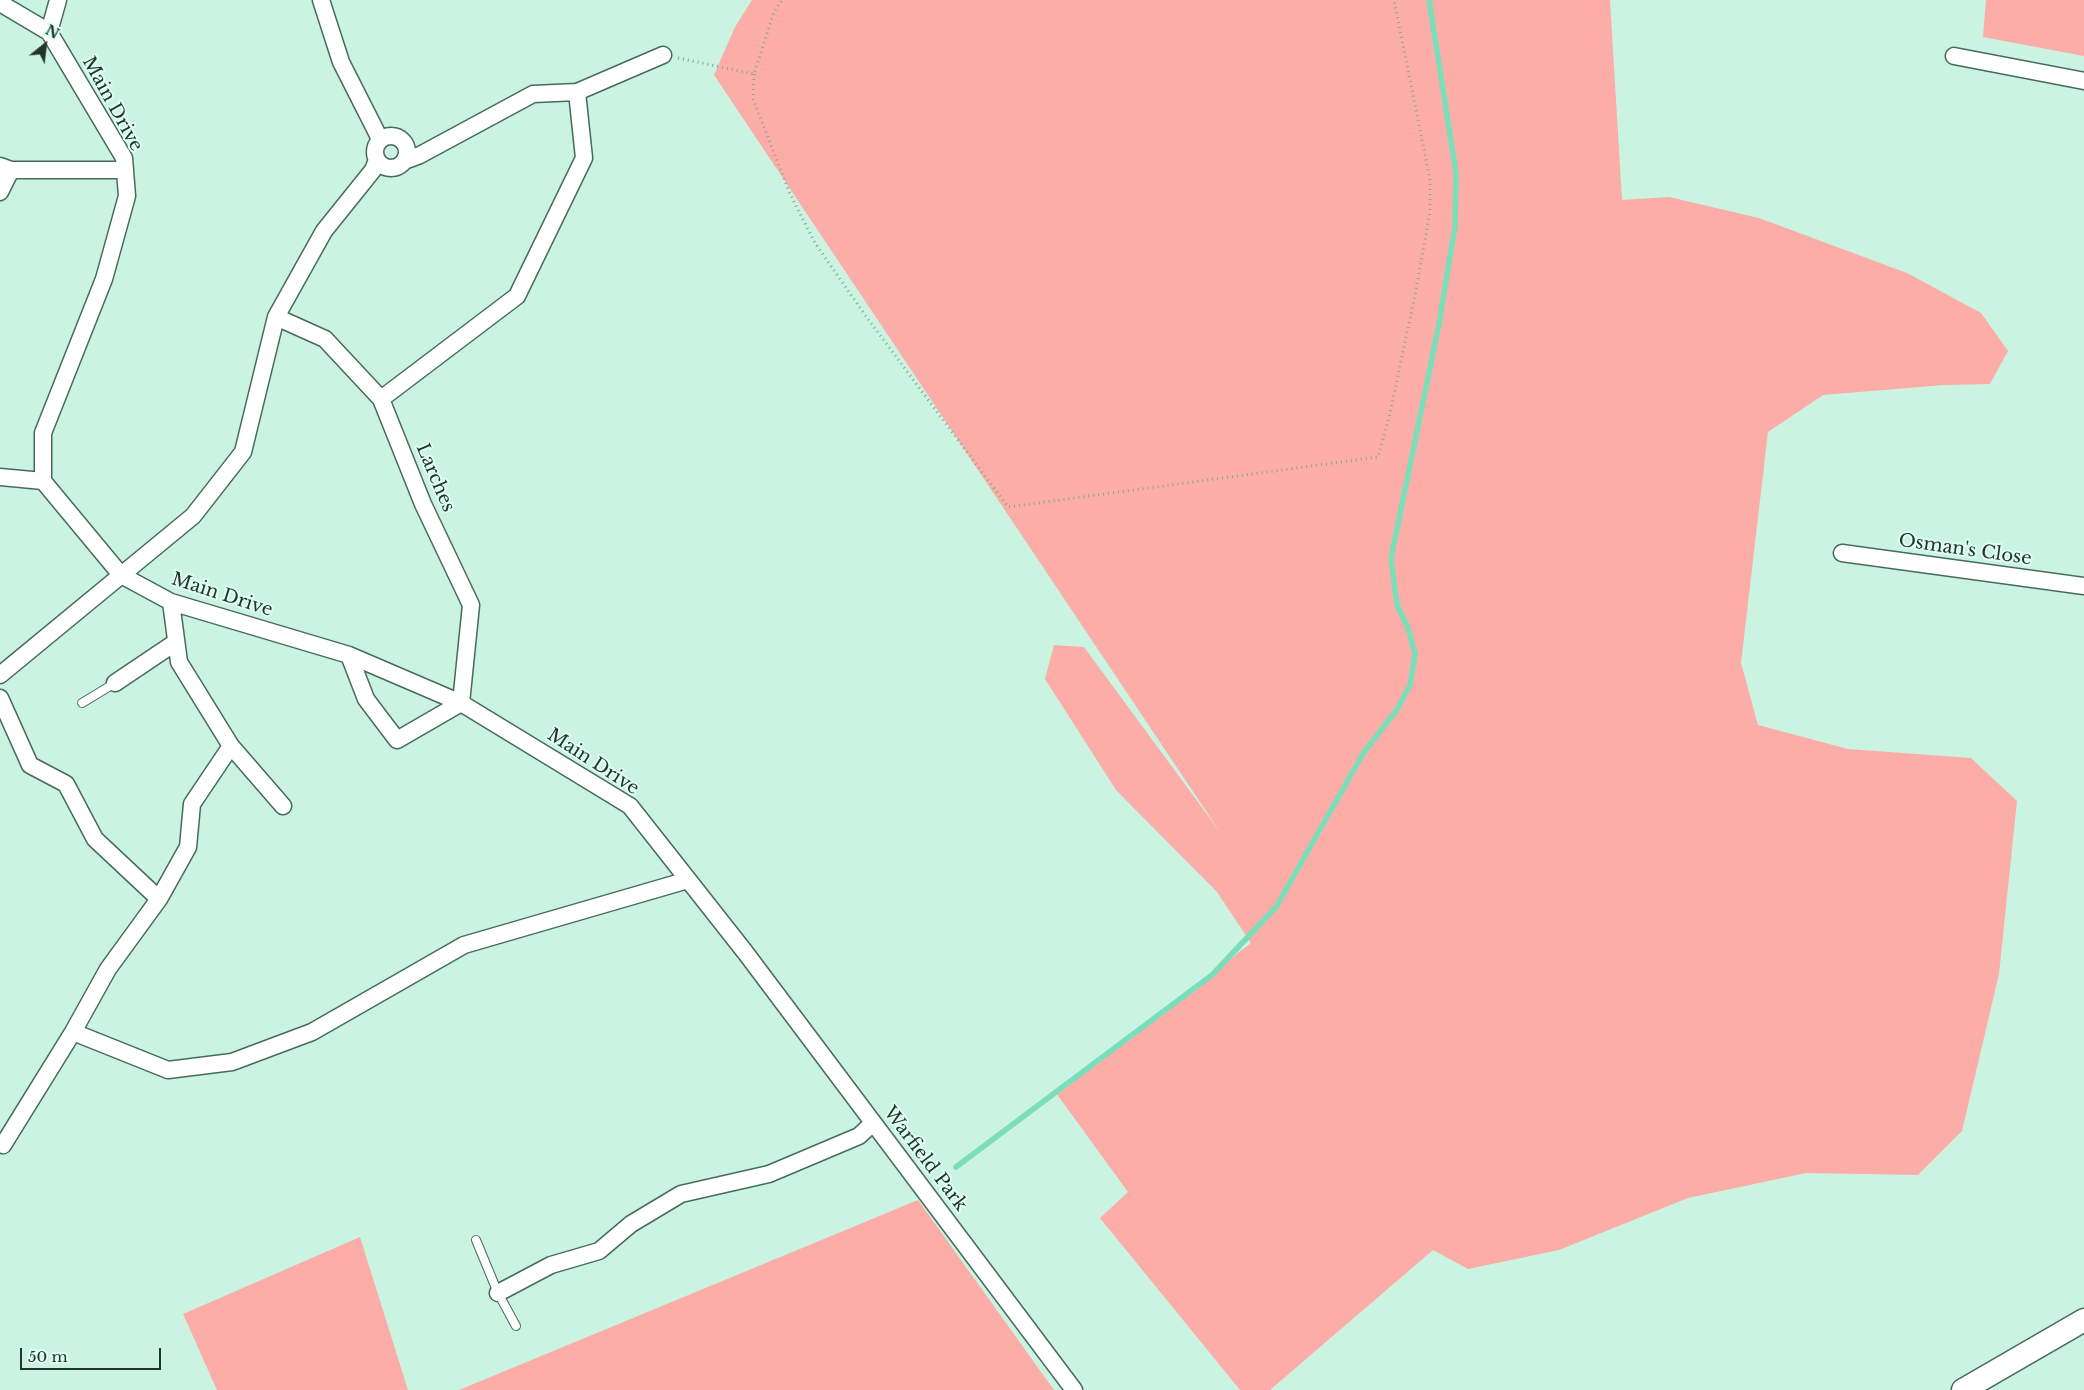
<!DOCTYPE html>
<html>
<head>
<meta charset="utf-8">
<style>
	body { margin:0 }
	#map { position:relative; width:2084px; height:1390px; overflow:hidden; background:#cbf3e2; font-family:"Libre Baskerville",serif }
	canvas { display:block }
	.north { position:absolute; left:20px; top:20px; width:50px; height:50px; -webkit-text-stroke:4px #defff0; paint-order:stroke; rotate:29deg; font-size:14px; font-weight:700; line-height:20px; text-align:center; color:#24342d }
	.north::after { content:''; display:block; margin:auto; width:18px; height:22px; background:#24342d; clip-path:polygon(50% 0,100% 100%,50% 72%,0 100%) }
	.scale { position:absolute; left:20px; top:1348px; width:141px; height:22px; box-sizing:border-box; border:2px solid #24342d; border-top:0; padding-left:6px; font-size:15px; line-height:18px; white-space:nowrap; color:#24342d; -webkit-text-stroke:4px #defff0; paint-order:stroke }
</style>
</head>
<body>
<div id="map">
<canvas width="2084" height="1390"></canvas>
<div class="north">N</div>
<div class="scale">50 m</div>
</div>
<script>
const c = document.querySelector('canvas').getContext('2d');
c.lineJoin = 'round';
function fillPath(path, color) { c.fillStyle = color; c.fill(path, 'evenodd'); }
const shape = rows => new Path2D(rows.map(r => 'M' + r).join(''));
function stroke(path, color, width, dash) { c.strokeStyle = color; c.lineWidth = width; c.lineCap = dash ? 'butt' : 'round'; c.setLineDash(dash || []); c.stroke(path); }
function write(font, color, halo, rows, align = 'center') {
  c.font = font + ' "Libre Baskerville",serif'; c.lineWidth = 4; c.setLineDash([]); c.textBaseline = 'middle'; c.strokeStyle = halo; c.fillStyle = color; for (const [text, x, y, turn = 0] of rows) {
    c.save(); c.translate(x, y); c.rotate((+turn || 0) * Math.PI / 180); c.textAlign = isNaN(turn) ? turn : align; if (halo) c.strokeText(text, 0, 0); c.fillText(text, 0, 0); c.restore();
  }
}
fillPath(shape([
	[752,0,1610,0,1622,200,1669,197,1759,218,1907,273,1981,313,2008,351,1990,384,1944,385,1823,395,1768,432,1741,663,1758,725,1848,749,1971,758,2017,801,1999,974,1962,1131,1918,1175,1806,1173,1688,1198,1559,1250,1468,1269,1433,1250,1270,1390,1240,1390,1100,1218,1128,1192,1056,1093,1251,943,1217,892,1116,790,1045,679,1054,645,1084,647,1220,832,714,75,735,27],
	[1986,0,2084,0,2084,56,1983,37],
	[918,1200,1054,1390,459,1390],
	[360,1237,408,1390,217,1390,183,1314]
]), '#fdada8');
stroke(shape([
	[956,1167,1212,975,1276,907,1364,752,1396,711,1410,685,1415,654,1408,628,1397,605,1391,558,1439,324,1455,226,1456,173,1429,0]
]), '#7adeb9', 5.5);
const lane = shape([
	[82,703,115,683],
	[476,1240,498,1293,516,1326]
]);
const street = shape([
	[321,0,341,62,380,139],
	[0,3,49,32,124,158,127,196,104,279,43,433,43,481,121,575,171,602,349,655,461,703,630,806,745,952,1074,1390],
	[49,32,58,0],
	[1954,56,2084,81],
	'375 152a16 16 0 1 1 32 0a16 16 0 1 1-32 0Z',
	[404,161,420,155,533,94,577,92],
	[0,166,11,170,125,170],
	[0,192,11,170],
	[276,317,325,339,381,399,423,504,471,605,461,703,397,740,366,699,349,655],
	[381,399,517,296,584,158,577,92,663,55],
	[0,477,43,481],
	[1842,553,2084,586],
	[171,602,179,662,231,746,283,806],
	[0,675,193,516,243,452,276,317,324,231,373,170,377,160],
	[115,683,176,642],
	[0,698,30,765,66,784,95,839,159,899],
	[73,1032,168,1070,232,1062,312,1032,464,945,688,880],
	[0,1144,3,1145,73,1032,108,969,159,899,188,847,192,804,231,746],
	[498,1293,551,1265,599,1251,631,1224,681,1194,769,1174,859,1136,873,1123]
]);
const secondary = shape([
	[1963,1390,2084,1320]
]);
stroke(lane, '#466b5c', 10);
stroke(street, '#466b5c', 19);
stroke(secondary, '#466b5c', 25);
stroke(shape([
	[678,58,754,74,774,12,782,0],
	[754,74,753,99,790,194,815,243,865,315,1008,507,1378,457,1389,418,1415,295,1430,212,1430,180,1394,0]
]), '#87a598', 3, [1, 4]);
stroke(lane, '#fff', 8);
stroke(street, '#fff', 16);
stroke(secondary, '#fff', 22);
write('18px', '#24342d', '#defff0', [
	["Main Drive",112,104,61],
	["Larches",435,478,67],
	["Osman's Close",1965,550,8],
	["Main Drive",222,595,18],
	["Main Drive",593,762,33],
	["Warfield Park",925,1159,53]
]);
</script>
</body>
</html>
